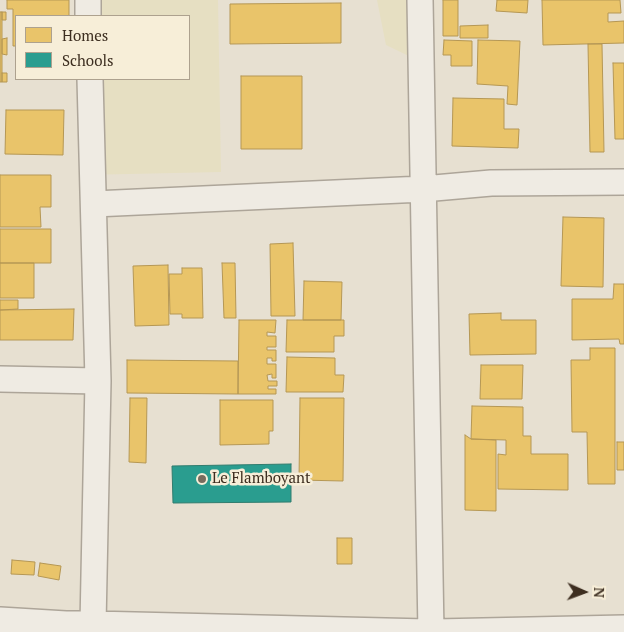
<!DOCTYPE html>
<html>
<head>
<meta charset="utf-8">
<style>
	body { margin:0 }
	#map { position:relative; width:624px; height:632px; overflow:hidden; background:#e7e0d1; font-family:"PT Serif",serif }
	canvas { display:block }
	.legend { position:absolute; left:15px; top:15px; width:175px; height:65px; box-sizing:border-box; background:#f7eed8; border:1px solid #ada18e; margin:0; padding:6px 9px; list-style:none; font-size:15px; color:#3d2e20 }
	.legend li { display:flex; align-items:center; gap:10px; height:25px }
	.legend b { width:25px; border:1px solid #ada18e }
	.north { position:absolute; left:559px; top:567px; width:50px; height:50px; -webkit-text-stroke:4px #f7eed8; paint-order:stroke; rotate:92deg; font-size:14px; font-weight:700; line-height:20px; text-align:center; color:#3d2e20 }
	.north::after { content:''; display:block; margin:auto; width:18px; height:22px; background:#3d2e20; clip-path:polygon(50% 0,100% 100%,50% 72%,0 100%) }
</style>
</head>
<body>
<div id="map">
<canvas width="624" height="632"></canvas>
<ul class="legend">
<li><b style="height:14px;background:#e9c46a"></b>Homes</li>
<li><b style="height:14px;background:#2a9d8f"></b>Schools</li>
</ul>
<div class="north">N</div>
</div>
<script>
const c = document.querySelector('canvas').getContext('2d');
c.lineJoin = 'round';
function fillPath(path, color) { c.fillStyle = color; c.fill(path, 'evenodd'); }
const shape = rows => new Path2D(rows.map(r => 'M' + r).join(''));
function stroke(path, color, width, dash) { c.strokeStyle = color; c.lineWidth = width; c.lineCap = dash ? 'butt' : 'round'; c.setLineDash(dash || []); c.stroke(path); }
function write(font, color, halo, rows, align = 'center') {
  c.font = font + ' "PT Serif",serif'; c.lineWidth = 5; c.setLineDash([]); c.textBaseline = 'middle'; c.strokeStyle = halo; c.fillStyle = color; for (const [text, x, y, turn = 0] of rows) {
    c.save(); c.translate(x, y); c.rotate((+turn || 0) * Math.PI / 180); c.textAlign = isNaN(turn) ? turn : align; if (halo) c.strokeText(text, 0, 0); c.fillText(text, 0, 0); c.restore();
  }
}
fillPath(shape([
	[80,0,218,0,221,172,82,175,81,79,189,79,189,16,80,16],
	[377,0,411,0,413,58,386,45]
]), '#e6dfc2');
const homes = shape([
	[7,0,69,0,69,16,16,16,16,46,13,46,13,9,7,9,7,0],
	[443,0,458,0,458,36,443,36,443,0],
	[497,0,528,0,527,13,496,11,497,0],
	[542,0,620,0,621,13,608,13,608,22,624,21,624,43,543,45,542,0],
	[341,3,341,43,230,44,230,4,341,3],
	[0,12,2,12,2,82,0,82,0,12],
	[2,12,6,12,6,20,2,20,2,12],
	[488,25,488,38,460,38,460,26,488,25],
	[7,38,7,55,2,54,2,39,7,38],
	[444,40,472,41,472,66,451,66,451,55,443,55,444,40],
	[478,40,520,41,517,105,507,104,508,86,477,84,478,40],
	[588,44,602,44,604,152,590,152,588,44],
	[613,63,624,63,624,139,615,139,613,63],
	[2,73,7,73,7,82,2,82,2,73],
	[241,76,302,76,302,149,241,149,241,76],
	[453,98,504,99,504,129,519,129,518,148,452,146,453,98],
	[6,110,64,110,63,155,5,154,6,110],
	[0,175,51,175,51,207,40,207,41,227,0,227,0,175],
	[563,217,604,218,603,287,561,286,563,217],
	[0,229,51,229,51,263,0,263,0,229],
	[293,243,295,316,271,316,270,244,293,243],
	[0,263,34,263,34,298,0,298,0,263],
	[222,263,235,263,236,318,224,318,222,263],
	[168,265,169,325,135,326,133,266,168,265],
	[182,268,202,268,203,318,182,318,182,314,170,314,169,274,182,274,182,268],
	[304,281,342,282,341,320,303,320,304,281],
	[614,284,624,284,624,344,620,344,619,339,572,340,572,299,613,299,614,284],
	[0,300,18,300,18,309,0,310,0,300],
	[74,309,73,340,0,340,0,310,74,309],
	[501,313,501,320,536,320,536,354,470,355,469,314,501,313],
	[239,320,276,320,275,333,267,332,267,336,276,336,276,347,267,347,267,350,276,350,276,361,272,361,272,358,267,358,267,364,276,364,276,378,272,378,272,374,267,375,268,381,277,381,277,386,268,386,268,389,276,389,276,394,238,394,239,320],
	[287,320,344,320,344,336,334,336,334,352,286,352,287,320],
	[590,348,615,348,615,484,588,484,587,432,572,432,571,360,590,360,590,348],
	[287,357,335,358,335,375,344,375,343,392,286,392,287,357],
	[127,360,238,361,238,394,127,393,127,360],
	[481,365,523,365,522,399,480,399,481,365],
	[130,398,147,398,146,463,129,462,130,398],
	[300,398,344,398,343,481,299,480,300,398],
	[220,400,273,400,273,431,269,431,269,444,220,445,220,400],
	[472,406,523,407,523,436,531,436,531,454,568,454,568,490,498,489,498,454,506,455,506,440,471,439,472,406],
	[465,435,471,439,496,440,496,511,465,510,465,435],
	[617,442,624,442,624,470,617,470,617,442],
	[337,538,352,538,352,564,337,564,337,538],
	[12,560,35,562,34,575,11,574,12,560],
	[40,563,61,566,59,580,38,576,40,563]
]);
fillPath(homes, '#e9c46a');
stroke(homes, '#b59754', 1);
const schools = shape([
	[291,464,291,502,173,503,172,466,291,464]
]);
fillPath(schools, '#2a9d8f');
stroke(schools, '#307c6e', 1);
const minor = shape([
	[88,0,88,16],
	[420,0,431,632],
	[90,79,98,381,93,624],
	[94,204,423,189,491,183,624,182],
	[0,379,98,381],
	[0,620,66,624,93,624,427,632],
	[436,632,624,628]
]);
stroke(minor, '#ada599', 28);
stroke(minor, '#efebe3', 25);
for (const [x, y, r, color] of [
	[202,479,5,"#786c5e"]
]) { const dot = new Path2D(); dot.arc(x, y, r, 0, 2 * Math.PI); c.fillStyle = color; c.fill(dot); stroke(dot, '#f7eed8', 2); }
write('15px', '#3d2e20', '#f7eed8', [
	["Le Flamboyant",212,479]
], 'left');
</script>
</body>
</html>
